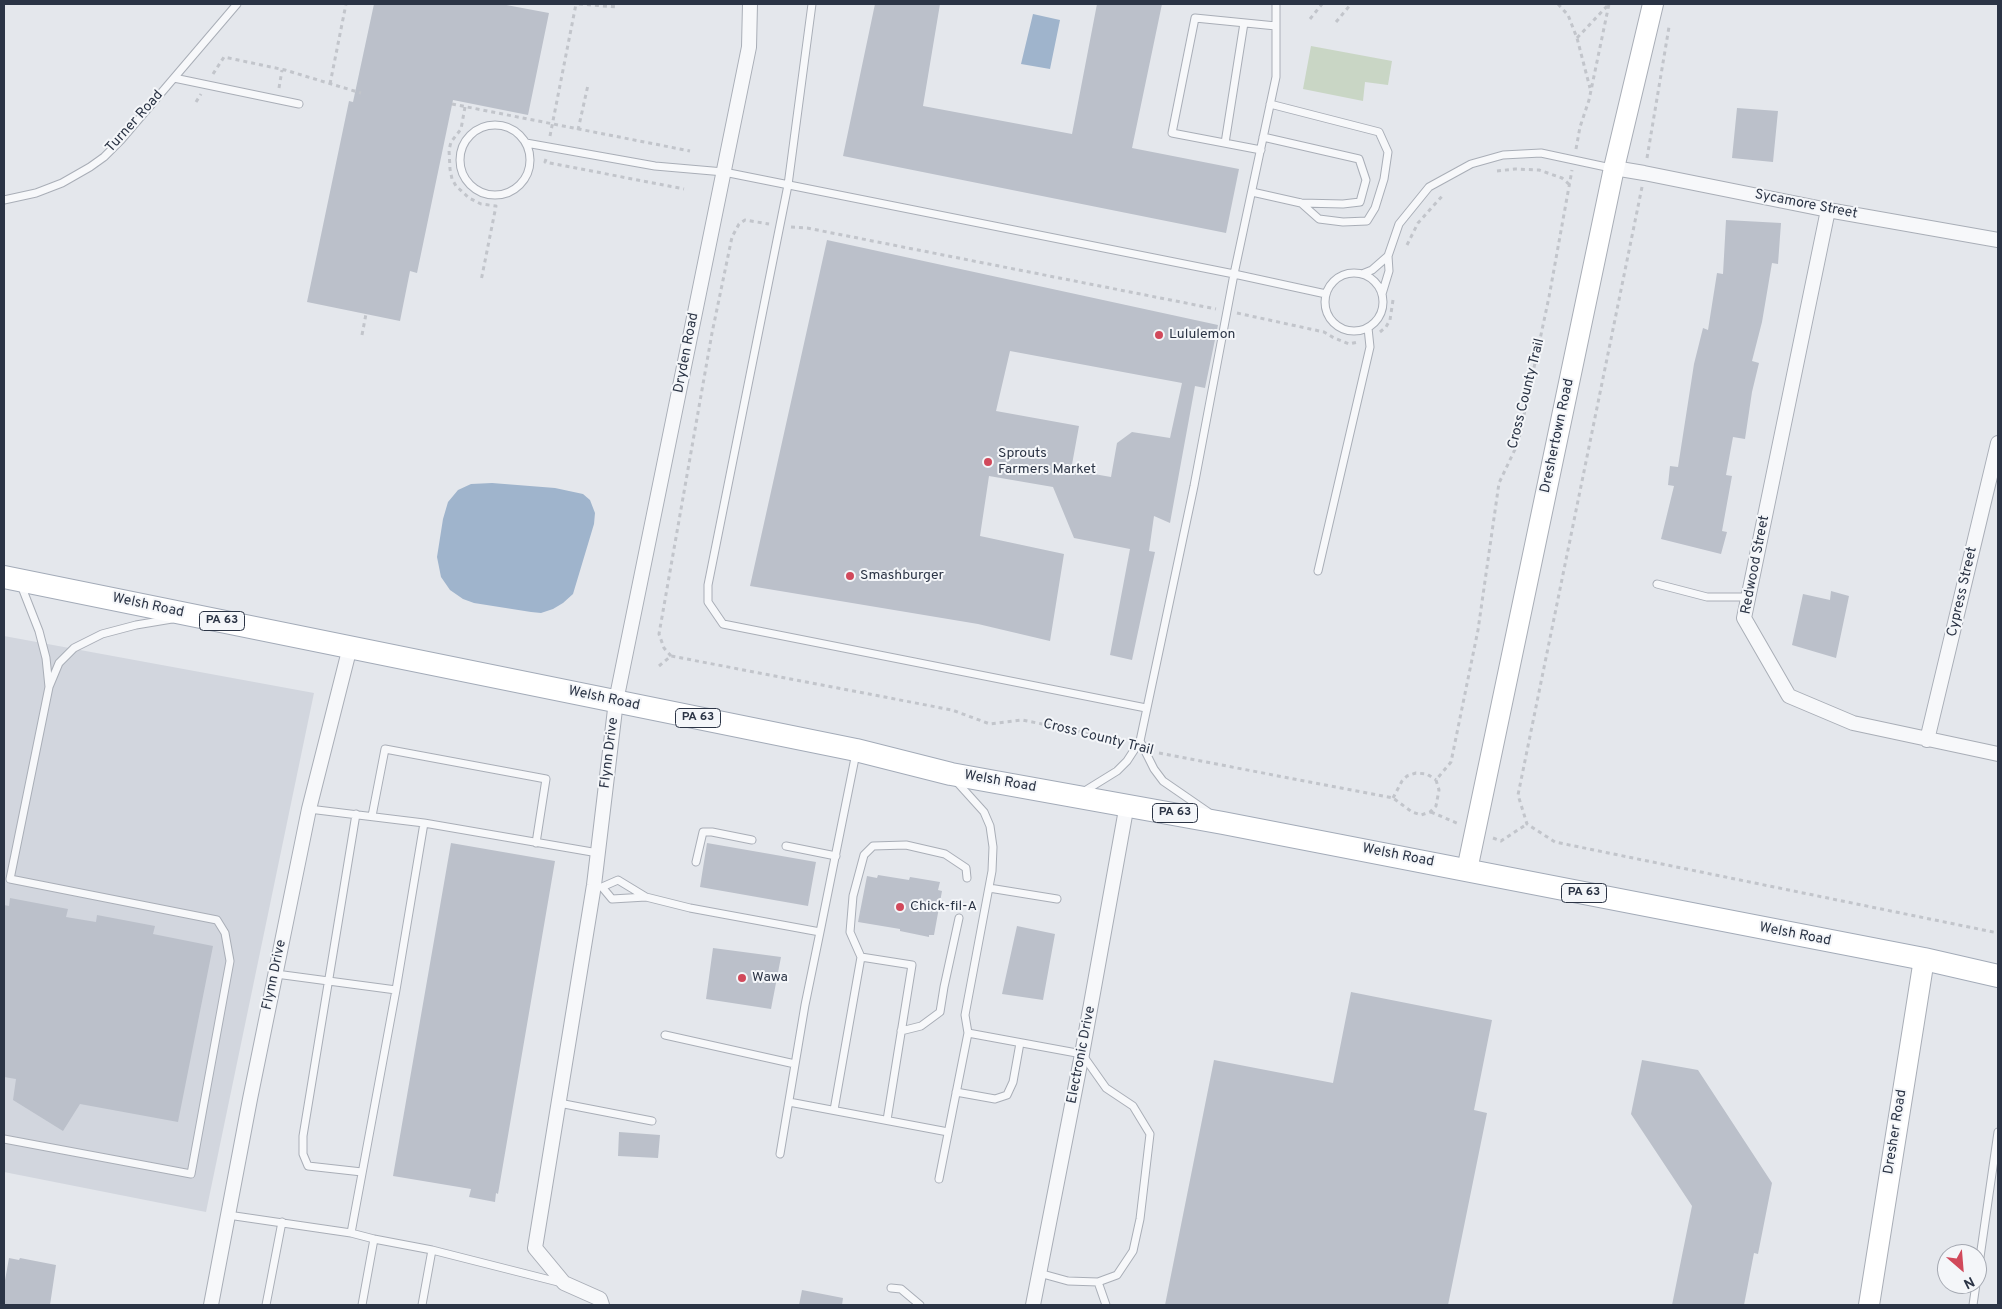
<!DOCTYPE html>
<html>
<head>
<meta charset="utf-8">
<style>
	body { margin:0 }
	#map { position:relative; width:2002px; height:1309px; overflow:hidden; background:#e4e7ec; font-family:Overpass,sans-serif }
	canvas { display:block }
	.frame { position:absolute; inset:0; border:5px solid #2b3445; pointer-events:none }
	.north { position:absolute; left:1937px; top:1244px; width:50px; height:50px; box-sizing:border-box; background:#f4f6f9; border:1px solid #a4a8b1; border-radius:50%; rotate:153deg; font-size:14px; font-weight:700; line-height:20px; text-align:center; color:#2b3445 }
	.north::after { content:''; display:block; margin:auto; width:18px; height:22px; background:#d1495b; clip-path:polygon(50% 0,100% 100%,50% 72%,0 100%) }
</style>
</head>
<body>
<div id="map">
<canvas width="2002" height="1309"></canvas>
<div class="frame"></div>
<div class="north">N</div>
</div>
<script>
const c = document.querySelector('canvas').getContext('2d');
c.lineJoin = 'round';
function fillPath(path, color) { c.fillStyle = color; c.fill(path, 'evenodd'); }
const shape = rows => new Path2D(rows.map(r => 'M' + r).join(''));
function stroke(path, color, width, dash) { c.strokeStyle = color; c.lineWidth = width; c.lineCap = dash ? 'butt' : 'round'; c.setLineDash(dash || []); c.stroke(path); }
function write(font, color, halo, rows, align = 'center') {
  c.font = font + ' Overpass,sans-serif'; c.lineWidth = 4; c.setLineDash([]); c.textBaseline = 'middle'; c.strokeStyle = halo; c.fillStyle = color; for (const [text, x, y, turn = 0] of rows) {
    c.save(); c.translate(x, y); c.rotate((+turn || 0) * Math.PI / 180); c.textAlign = isNaN(turn) ? turn : align; if (halo) c.strokeText(text, 0, 0); c.fillText(text, 0, 0); c.restore();
  }
}
fillPath(shape([
	[4,636,314,693,206,1212,4,1172]
]), '#d2d6de');
fillPath(shape([
	[1311,46,1392,61,1388,85,1365,82,1363,101,1303,89]
]), '#c9d6c5');
fillPath(shape([
	[1033,14,1060,20,1050,69,1021,64],
	[492,483,555,488,583,494,590,500,595,513,594,524,573,594,563,603,553,609,541,613,531,612,474,603,463,599,450,590,441,577,437,557,443,519,448,502,458,490,471,484]
]), '#9fb4cc');
fillPath(shape([
	[374,4,501,4,549,13,528,115,453,100,417,273,410,271,400,321,307,302,349,101,353,102],
	[875,4,940,4,923,106,1072,134,1097,4,1162,4,1132,148,1239,169,1226,233,843,156],
	[1737,108,1778,111,1773,162,1732,158],
	[1726,220,1781,223,1778,264,1772,263,1762,322,1752,361,1759,363,1752,392,1745,439,1733,437,1726,475,1732,476,1722,531,1727,532,1721,554,1661,539,1674,486,1668,485,1670,466,1678,467,1694,364,1703,328,1708,330,1717,273,1723,274],
	[827,240,1218,325,1205,388,1195,386,1170,523,1154,516,1149,551,1155,552,1132,660,1110,655,1130,549,1074,538,1053,487,989,476,980,536,1064,554,1050,641,978,624,750,586],
	[1010,351,1182,383,1170,438,1132,432,1117,443,1111,477,1071,470,1079,426,996,411],
	[1831,591,1849,596,1836,658,1792,645,1803,594,1830,600],
	[451,843,555,861,498,1194,496,1193,495,1202,469,1197,471,1189,393,1176],
	[707,843,816,862,808,906,700,887],
	[878,875,909,880,910,877,940,882,938,890,942,891,934,935,929,935,929,937,900,931,900,929,858,922,867,876,877,878],
	[10,898,68,909,66,917,96,922,97,915,155,926,153,934,213,946,178,1122,80,1104,63,1131,13,1100,16,1079,4,1077,4,905,9,906],
	[1017,926,1055,934,1043,1000,1002,994],
	[713,948,781,957,771,1009,706,999],
	[1351,992,1492,1020,1474,1110,1487,1113,1448,1305,1165,1305,1214,1060,1333,1083],
	[1642,1060,1698,1070,1772,1183,1758,1254,1754,1253,1744,1305,1672,1305,1692,1206,1631,1114],
	[619,1132,660,1135,658,1158,618,1156],
	[9,1258,19,1260,20,1258,56,1265,50,1305,4,1305,4,1286],
	[802,1290,843,1298,842,1305,799,1305]
]), '#bbc0ca');
const lane = shape([
	[812,4,788,185,708,585,708,602,723,624,1146,708],
	[1276,4,1276,77,1234,274,1326,294],
	[174,78,299,104],
	[1270,104,1379,132,1388,152,1384,179,1375,208,1367,221,1343,222,1319,219,1301,203],
	'460 160a35 35 0 1 1 70 0a35 35 0 1 1-70 0Z',
	[526,143,655,166,724,172,1234,274,1194,486,1140,741,1127,761,1117,771,1083,792],
	[1225,143,1244,23],
	[1261,150,1172,133,1195,18,1276,26],
	[1252,192,1301,203,1343,204,1360,202,1366,180,1359,159,1263,137],
	[4,200,36,193,62,183,90,167,104,157,121,140,237,4],
	'1325 302a29 29 0 1 1 58 0a29 29 0 1 1-58 0Z',
	[1362,274,1372,270,1388,256],
	[1382,294,1389,271,1388,256,1399,224,1429,187,1471,164,1503,155,1541,153,1611,168],
	[1318,571,1370,347,1368,328],
	[1657,584,1707,597,1748,597],
	[21,585,39,631,46,658,49,687],
	[1140,741,1154,769,1163,781,1208,812],
	[956,781,984,812,990,826,993,847,992,871,965,1015,968,1033],
	[309,809,424,823,598,853],
	[356,814,303,1136,303,1154,308,1166,362,1172],
	[372,816,385,749,546,779,536,843],
	[786,846,836,856],
	[696,862,703,832,712,832,752,840],
	[593,887,602,887,618,880,646,897,690,908,820,932,805,1005,780,1154],
	[602,887,612,899,646,897],
	[989,888,1057,899],
	[820,932,856,753],
	[861,957,850,932,853,896,864,855,873,846,906,845,945,854,966,868,967,878],
	[276,974,396,990],
	[901,1031,921,1026,940,1012,944,987,959,918],
	[665,1035,795,1064],
	[956,1092,995,1099,1007,1095,1013,1082,1020,1043],
	[789,1102,948,1132],
	[559,1103,652,1121],
	[834,1110,861,957,912,965,887,1120],
	[4,1139,191,1174,230,961,225,933,217,920,10,879,49,687,59,663,74,648,102,634,136,625,172,619],
	[939,1179,968,1033,1082,1054,1106,1088,1133,1106,1150,1134,1140,1219,1133,1251,1117,1275,1098,1282,1068,1281,1039,1273],
	[228,1215,351,1233,396,990,424,823],
	[351,1233,374,1239,432,1250,562,1283],
	[1977,1278,1998,1132],
	[1098,1282,1106,1305],
	[891,1288,901,1289,920,1305],
	[266,1305,282,1222],
	[362,1305,374,1239],
	[422,1305,432,1250],
	[1973,1305,1976,1284]
]);
const street = shape([
	[1614,168,1644,173,1828,210,1998,240],
	[1828,210,1744,618,1789,696,1853,723,1998,754],
	[1927,740,1998,443],
	[211,1305,250,1099,309,809,350,647],
	[602,1305,600,1299,564,1283,535,1248,594,885,616,701,749,47,750,4],
	[1033,1305,1082,1054,1127,804]
]);
const secondary = shape([
	[1467,870,1614,168,1653,4],
	[1869,1305,1924,959]
]);
const primary = shape([
	[4,577,856,750,951,774,1223,823,1924,959,1998,976]
]);
stroke(lane, '#a9aeb7', 9);
stroke(street, '#a9aeb7', 16);
stroke(secondary, '#a9aeb7', 22);
stroke(primary, '#a3abb8', 24);
stroke(shape([
	[579,4,617,7],
	[1558,4,1568,15,1577,38,1590,88],
	[1310,19,1322,4],
	[1336,22,1351,4],
	[1577,38,1609,4],
	[213,74,224,57,285,70,361,93],
	[330,84,346,4],
	[279,88,282,70],
	[196,102,201,94],
	[452,104,690,151],
	[465,107,461,129,451,142,449,150,450,169,452,179,456,186,469,198,481,204,496,206,481,281],
	[578,130,588,85],
	[550,136,576,4],
	[1576,149,1580,127,1589,100,1609,4],
	[1647,158,1669,27],
	[546,159,545,162,684,189],
	[1497,171,1515,169,1539,170,1562,178,1570,185],
	[1642,187,1518,795,1527,824,1555,842,1998,933],
	[791,227,807,228,1216,309],
	[1407,245,1418,223,1444,194],
	[1237,313,1324,332,1334,338,1349,344,1358,342],
	[1380,332,1386,327,1390,320,1393,300],
	[362,335,366,314],
	[671,656,664,648,659,634,712,333,732,237,739,224,745,220,769,224],
	[659,666,671,656,952,710,990,724,1022,720,1108,737,1118,745,1123,746],
	[1159,753,1393,798,1412,812,1421,815,1430,812,1436,806,1439,790,1436,780,1451,762,1478,630,1499,483,1518,443,1549,297,1572,170],
	[1393,798,1402,781,1407,776,1416,773,1427,774,1436,780],
	[1431,812,1459,824],
	[1493,838,1501,841,1527,824]
]), '#c2c5cb', 3, [4, 4]);
stroke(lane, '#f7f8fa', 7);
stroke(street, '#f7f8fa', 14);
stroke(secondary, '#fff', 20);
stroke(primary, '#fff', 22);
for (const [x, y, r, color] of [
	[1159,335,5,"#d1495b"],
	[988,462,5,"#d1495b"],
	[850,576,5,"#d1495b"],
	[900,907,5,"#d1495b"],
	[742,978,5,"#d1495b"]
]) { const dot = new Path2D(); dot.arc(x, y, r, 0, 2 * Math.PI); c.fillStyle = color; c.fill(dot); stroke(dot, '#f4f6f9', 2); }
for (const [x, y, w] of [
	[222,621,45],
	[698,718,45],
	[1175,813,45],
	[1584,893,45]
]) { const box = new Path2D(); box.roundRect(x - w / 2, y - 9.5, w, 19, 4); c.fillStyle = '#f4f6f9'; c.fill(box); stroke(box, '#2b3445', 1); }
write('bold 12px', '#2b3445', null, [
	["PA 63",222,621],
	["PA 63",698,718],
	["PA 63",1175,813],
	["PA 63",1584,893]
]);
write('14px', '#2b3445', '#f4f6f9', [
	["Turner Road",135,122,-48],
	["Sycamore Street",1806,205,11],
	["Dryden Road",687,353,-79],
	["Cross County Trail",1527,394,-76],
	["Dreshertown Road",1558,436,-78],
	["Redwood Street",1756,565,-79],
	["Cypress Street",1963,592,-77],
	["Welsh Road",148,606,12],
	["Welsh Road",604,699,12],
	["Cross County Trail",1098,738,14],
	["Flynn Drive",610,753,-83],
	["Welsh Road",1000,782,10],
	["Welsh Road",1398,856,11],
	["Welsh Road",1795,935,11],
	["Flynn Drive",275,975,-78],
	["Electronic Drive",1082,1055,-79],
	["Dresher Road",1896,1132,-81]
]);
write('14px', '#2b3445', '#f4f6f9', [
	["Lululemon",1169,335],
	["Sprouts",998,454],
	["Farmers Market",998,470],
	["Smashburger",860,576],
	["Chick-fil-A",910,907],
	["Wawa",752,978]
], 'left');
</script>
</body>
</html>
